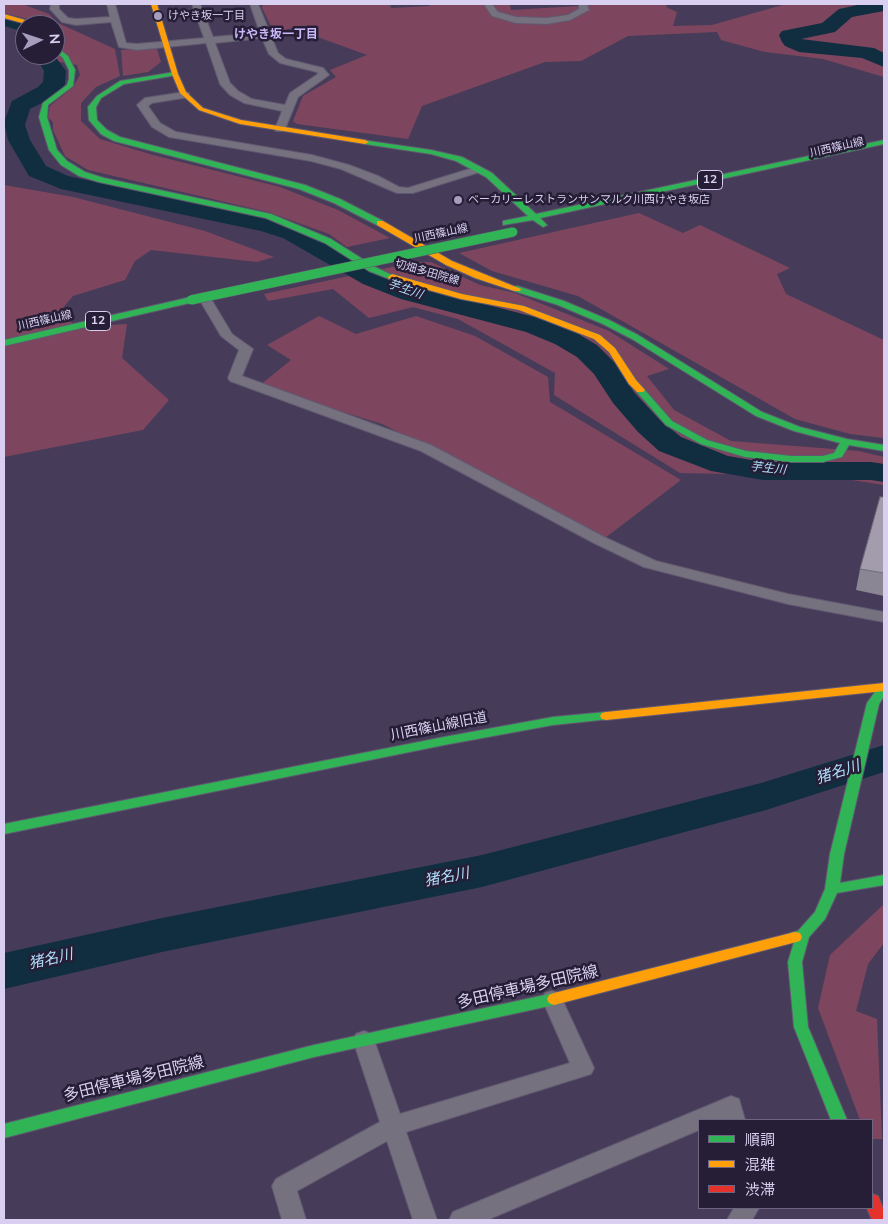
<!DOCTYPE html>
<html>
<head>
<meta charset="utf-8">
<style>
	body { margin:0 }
	#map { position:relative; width:888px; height:1224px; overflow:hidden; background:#463c59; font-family:"Nunito Sans","Noto Sans JP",sans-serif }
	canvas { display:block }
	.frame { position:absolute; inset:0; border:5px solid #d9d0f1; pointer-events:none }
	.legend { position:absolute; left:698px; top:1119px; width:175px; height:90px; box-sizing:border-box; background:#251e36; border:1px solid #6d6581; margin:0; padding:6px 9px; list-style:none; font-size:15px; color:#d9d0f1 }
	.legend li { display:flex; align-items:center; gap:10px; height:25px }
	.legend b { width:25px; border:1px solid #6d6581 }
	.north { position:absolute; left:15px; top:15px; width:50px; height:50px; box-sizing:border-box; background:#251e36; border:1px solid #6d6581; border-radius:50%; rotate:86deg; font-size:14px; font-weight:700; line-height:20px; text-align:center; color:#d9d0f1 }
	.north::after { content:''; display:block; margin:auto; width:18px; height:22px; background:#a69cbc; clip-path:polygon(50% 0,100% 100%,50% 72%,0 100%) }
</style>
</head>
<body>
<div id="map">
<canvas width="888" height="1224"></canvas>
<div class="frame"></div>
<ul class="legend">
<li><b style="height:6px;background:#30b455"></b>順調</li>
<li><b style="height:6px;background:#ff9f0a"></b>混雑</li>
<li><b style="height:6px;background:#e5322d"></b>渋滞</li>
</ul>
<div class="north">N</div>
</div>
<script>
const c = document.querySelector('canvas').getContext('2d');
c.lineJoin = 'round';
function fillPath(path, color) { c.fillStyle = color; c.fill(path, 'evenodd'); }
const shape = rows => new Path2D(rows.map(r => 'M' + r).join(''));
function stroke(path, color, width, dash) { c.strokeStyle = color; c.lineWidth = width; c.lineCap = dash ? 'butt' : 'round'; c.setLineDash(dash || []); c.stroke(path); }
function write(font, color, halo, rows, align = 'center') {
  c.font = font + ' "Nunito Sans","Noto Sans JP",sans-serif'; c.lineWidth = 5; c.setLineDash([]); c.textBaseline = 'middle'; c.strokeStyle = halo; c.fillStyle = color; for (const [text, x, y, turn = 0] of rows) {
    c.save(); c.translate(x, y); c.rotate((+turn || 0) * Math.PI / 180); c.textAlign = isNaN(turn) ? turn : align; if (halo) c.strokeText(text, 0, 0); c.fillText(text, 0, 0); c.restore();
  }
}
fillPath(shape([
	[4,4,22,4,49,14,58,23,115,49,120,76,96,87,81,103,81,121,100,139,153,155,280,187,338,210,390,238,347,247,329,234,268,212,88,170,65,156,53,130,53,122,48,117,50,106,73,87,80,75,77,65,55,61,48,55,55,55,55,25,35,25,36,21,4,13],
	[263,4,390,4,391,8,429,6,429,4,510,4,511,10,578,6,578,4,665,4,668,8,677,12,673,26,712,25,786,4,884,4,884,77,823,59,765,52,721,40,717,32,628,36,581,61,545,62,422,106,408,139,297,124,293,121,303,96,336,77,330,70,367,55,293,28,274,32,262,8],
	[153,47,157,49,161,62,148,72,123,76,121,50],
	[4,185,73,197,205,231,274,257,257,262,151,250,135,261,125,280,73,296,61,310,75,327,127,324,122,358,169,400,143,430,4,457],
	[639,213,683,233,700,225,790,268,777,274,786,294,884,340,884,438,850,434,795,419,578,296,492,271,459,253],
	[415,262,431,262,480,285,515,293,609,331,669,369,647,376,674,410,731,441,859,451,884,457,884,485,826,476,680,473,554,395,555,373,458,319,413,307,369,318,333,289,268,301,264,294],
	[319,316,356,334,416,316,475,336,548,377,550,402,681,480,605,538,465,465,382,424,259,386,291,360,267,345],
	[883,905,884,905,884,943,868,964,856,1011,877,1019,882,1139,872,1139,872,1120,860,1120,818,1008,830,955]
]), '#7e465e');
fillPath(shape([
	[862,4,884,4,884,11,852,17,835,32,801,39,874,48,884,53,884,67,862,58,799,52,785,46,782,42,779,35,782,31,822,23,839,9,862,4],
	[4,14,32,22,34,25,25,25,25,32,4,26,4,14],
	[30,55,54,55,66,71,65,84,62,89,54,97,30,109,25,125,30,140,46,166,68,176,267,218,301,228,381,272,419,287,546,320,575,332,597,345,615,363,634,392,660,420,681,437,728,456,763,462,871,462,884,464,884,482,871,480,763,480,711,471,659,451,638,432,613,403,594,374,577,357,555,344,526,332,401,299,363,284,283,238,261,231,61,189,29,176,8,140,4,122,12,101,38,87,43,82,44,71,40,64,30,55],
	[884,745,884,772,766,810,482,887,162,952,4,989,4,953,162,918,482,855,761,783,884,745]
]), '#112e41');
const street = shape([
	[51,4,59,4,59,9,68,18,76,19,110,17,107,4,115,4,126,43,137,44,204,38,192,4,200,4,213,37,260,33,250,4,258,4,278,53,286,59,323,68,329,75,298,97,285,129,284,131,276,131,275,129,282,111,244,103,230,95,220,84,206,43,137,50,119,47,111,22,76,25,62,22,50,9,51,4],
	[262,38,269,54,280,63,317,72,318,74,290,93,285,105,252,99,238,91,230,83,215,43,262,38],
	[484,4,492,4,498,12,516,17,547,18,568,15,579,9,579,4,587,4,589,10,570,20,547,24,516,23,492,16,484,4],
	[185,92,189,93,189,97,152,103,148,106,160,123,176,132,312,155,349,165,378,176,399,187,408,188,479,166,484,169,483,171,413,193,397,193,341,169,311,161,169,137,152,127,137,105,145,98,185,92],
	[204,293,208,294,232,334,253,349,242,376,431,445,604,537,656,561,788,594,884,612,884,622,788,604,644,567,594,543,421,451,230,381,228,378,239,350,221,336,198,297,204,293],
	[552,991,559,993,562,999,594,1068,591,1074,406,1132,437,1220,413,1220,387,1141,297,1191,306,1220,282,1220,272,1186,276,1179,380,1122,353,1040,356,1034,364,1031,372,1034,400,1114,570,1063,542,999,545,993,552,991],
	[731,1096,739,1099,745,1120,699,1120,699,1130,487,1220,449,1220,453,1212,731,1096],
	[734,1208,759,1208,752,1220,727,1220,734,1208]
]);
const fast = shape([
	[55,46,68,56,75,70,73,86,48,105,47,117,57,150,67,161,85,172,104,178,271,214,331,239,375,267,396,277,392,280,369,271,325,243,266,218,99,182,79,176,61,165,49,150,39,117,43,103,67,85,69,79,69,70,63,58,55,51,55,46],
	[175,72,178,74,177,75,124,84,101,98,96,107,97,120,107,130,120,137,305,185,340,199,383,221,383,225,377,225,334,203,299,189,114,141,101,134,89,120,88,107,97,96,120,81,175,72],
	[362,140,431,150,462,157,492,173,536,214,884,140,884,144,540,218,547,225,543,227,533,220,503,225,503,221,528,216,486,177,456,161,431,154,365,144,361,142,362,140],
	[517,286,564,301,609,320,638,335,762,412,800,427,847,439,884,445,884,451,849,445,842,457,823,462,791,462,745,457,701,444,666,425,637,392,637,388,643,388,672,421,707,440,746,451,791,456,823,456,834,453,840,443,794,431,756,416,632,339,603,324,558,305,514,291,514,287,517,286],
	[191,297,194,298,194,302,4,346,4,340,191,297],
	[884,684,884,696,879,704,844,854,840,883,884,875,884,885,837,893,825,919,809,937,802,962,808,1027,847,1120,831,1120,794,1027,788,962,794,942,790,941,788,937,790,933,798,931,815,912,825,889,830,854,867,703,880,685,884,684],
	[606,712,610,713,612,716,610,719,553,725,444,745,4,834,4,824,444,737,553,717,606,712],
	[554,993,559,995,561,999,559,1003,554,1005,314,1057,4,1138,4,1124,314,1045,554,993]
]);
const slow = shape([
	[151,4,157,4,178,74,186,92,203,108,241,120,365,140,369,142,365,144,240,124,199,110,180,93,172,74,151,4],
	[4,14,39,24,40,25,30,25,4,18,4,14],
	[377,221,383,221,452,261,521,289,520,291,514,291,475,278,446,265,377,225,377,221],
	[392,274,462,294,524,306,600,335,615,348,636,380,645,390,643,392,637,392,629,384,609,352,594,339,519,310,461,299,389,279,388,277,392,274],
	[884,683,884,691,606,720,602,719,600,716,602,713,606,712,884,683],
	[795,932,800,933,802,937,800,941,554,1005,549,1003,547,999,549,995,554,993,795,932]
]);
const jam = shape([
	[872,1194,878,1196,884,1211,884,1220,872,1220,867,1208,872,1208,872,1194]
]);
stroke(street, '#615972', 2);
stroke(fast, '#615972', 2);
stroke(slow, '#615972', 2);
stroke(jam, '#615972', 2);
fillPath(street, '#75717e');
fillPath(fast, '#30b455');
fillPath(slow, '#ff9f0a');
fillPath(jam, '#e5322d');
const fastBridge = shape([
	[191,300,513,232]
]);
stroke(fastBridge, '#615972', 10, []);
stroke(fastBridge, '#30b455', 9);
fillPath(shape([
	[884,497,884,596,856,590,860,569]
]), '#8b8694');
const building = shape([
	[880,497,884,497,884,573,860,569,880,497]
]);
fillPath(building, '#a29cac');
stroke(building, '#716d78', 1);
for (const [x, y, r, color] of [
	[158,16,5,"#a69cbc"],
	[458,200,5,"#a69cbc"]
]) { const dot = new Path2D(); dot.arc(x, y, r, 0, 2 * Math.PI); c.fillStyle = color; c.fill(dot); stroke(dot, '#251e36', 2); }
write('11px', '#d9d0f1', '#251e36', [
	["けやき坂一丁目",168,16],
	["ベーカリーレストランサンマルク川西けやき坂店",468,200]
], 'left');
write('11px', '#d9d0f1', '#251e36', [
	["川西篠山線",837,148,-13],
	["川西篠山線",441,234,-12],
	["切畑多田院線",427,273,16],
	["川西篠山線",45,321,-13]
]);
write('bold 12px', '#c9b7f7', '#251e36', [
	["けやき坂一丁目",276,35]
]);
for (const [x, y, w] of [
	[710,180,25],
	[98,321,25]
]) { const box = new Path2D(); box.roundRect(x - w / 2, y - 9.5, w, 19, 4); c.fillStyle = '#251e36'; c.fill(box); stroke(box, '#d9d0f1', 1); }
write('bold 12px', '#d9d0f1', null, [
	["12",710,180],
	["12",98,321]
]);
write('italic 12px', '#b0defb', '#251e36', [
	["芋生川",405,290,19],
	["芋生川",768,469,6]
]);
write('14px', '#d9d0f1', '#251e36', [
	["川西篠山線旧道",439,727,-11]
]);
write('italic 15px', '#b0defb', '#251e36', [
	["猪名川",838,773,-18],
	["猪名川",447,878,-11],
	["猪名川",51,960,-13]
]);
write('16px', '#d9d0f1', '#251e36', [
	["多田停車場多田院線",528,988,-13],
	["多田停車場多田院線",134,1080,-14]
]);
</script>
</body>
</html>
